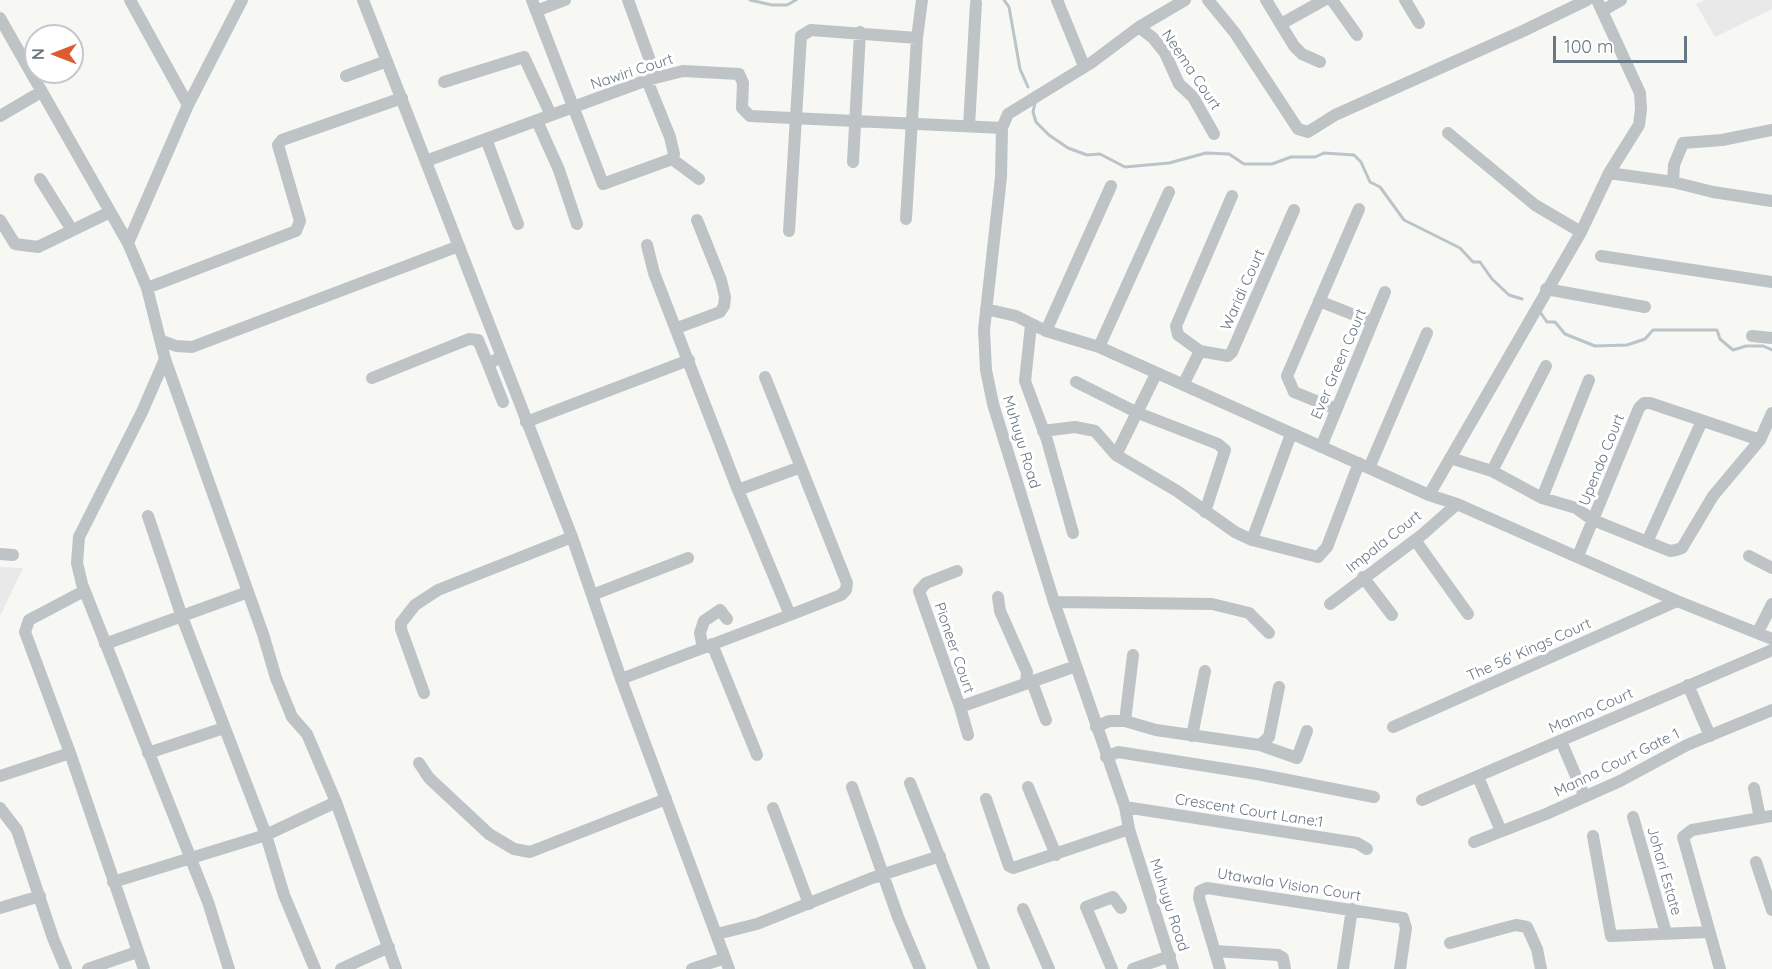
<!DOCTYPE html>
<html>
<head>
<meta charset="utf-8">
<style>
	body { margin:0 }
	#map { position:relative; width:1772px; height:969px; overflow:hidden; background:#f7f7f4; font-family:Quicksand,sans-serif }
	canvas { display:block }
	.north { position:absolute; left:24px; top:24px; width:60px; height:60px; box-sizing:border-box; background:#fff; border:2px solid #c2c9ce; border-radius:50%; rotate:270deg; font-size:16px; font-weight:700; line-height:24px; text-align:center; color:#677784 }
	.north::after { content:''; display:block; margin:auto; width:21px; height:27px; background:#dc5c30; clip-path:polygon(50% 0,100% 100%,50% 72%,0 100%) }
	.scale { position:absolute; left:1553px; top:36px; width:134px; height:27px; box-sizing:border-box; border:3px solid #677784; border-top:0; padding-left:8px; font-size:18px; line-height:21px; white-space:nowrap; color:#677784; -webkit-text-stroke:4px #fff; paint-order:stroke }
</style>
</head>
<body>
<div id="map">
<canvas width="1772" height="969"></canvas>
<div class="north">N</div>
<div class="scale">100 m</div>
</div>
<script>
const c = document.querySelector('canvas').getContext('2d');
c.lineJoin = 'round';
function fillPath(path, color) { c.fillStyle = color; c.fill(path, 'evenodd'); }
const shape = rows => new Path2D(rows.map(r => 'M' + r).join(''));
function stroke(path, color, width, dash) { c.strokeStyle = color; c.lineWidth = width; c.lineCap = dash ? 'butt' : 'round'; c.setLineDash(dash || []); c.stroke(path); }
function write(font, color, halo, rows, align = 'center') {
  c.font = font + ' Quicksand,sans-serif'; c.lineWidth = 6; c.setLineDash([]); c.textBaseline = 'middle'; c.strokeStyle = halo; c.fillStyle = color; for (const [text, x, y, turn = 0] of rows) {
    c.save(); c.translate(x, y); c.rotate((+turn || 0) * Math.PI / 180); c.textAlign = isNaN(turn) ? turn : align; if (halo) c.strokeText(text, 0, 0); c.fillText(text, 0, 0); c.restore();
  }
}
fillPath(shape([
	[1704,0,1772,0,1772,9,1715,37,1696,4],
	[0,567,23,568,0,616]
]), '#e8e9e8');
stroke(shape([
	[750,0,772,5,787,5,796,0],
	[1004,0,1009,7,1020,69,1028,87],
	[1035,103,1033,112,1036,122,1049,135,1068,148,1087,155,1100,154,1125,167,1169,163,1206,153,1229,154,1244,164,1272,164,1291,157,1315,157,1324,153,1354,155,1361,162,1370,182,1380,187,1404,220,1460,248,1473,262,1480,262,1492,279,1509,295,1522,299],
	[1540,312,1547,322,1555,322,1565,334,1595,346,1627,345,1645,339,1653,330,1717,330,1720,339,1733,350,1746,346,1763,346,1772,350]
]), '#bac4c9', 3);
stroke(shape([
	[130,0,188,105],
	[363,0,572,537,621,679,729,969],
	[532,0,603,184,672,159,674,154,670,137,647,80],
	[628,0,656,77],
	[1057,0,1084,66],
	[1208,0,1235,33,1298,129,1308,132,1335,115,1523,31,1587,0],
	[1266,0,1294,46,1302,54,1320,62],
	[1332,0,1357,35],
	[1405,0,1419,23],
	[536,11,565,0],
	[1602,11,1621,0],
	[0,18,128,243,147,288,165,359,263,634,276,678,292,717,307,734,336,802,396,969],
	[1281,24,1324,0],
	[1139,27,1153,38,1165,53,1179,84,1193,97,1214,134],
	[346,76,387,61],
	[444,82,524,57,551,115],
	[0,116,41,92],
	[537,121,559,170,577,224],
	[969,126,976,3],
	[1448,133,1535,205,1581,232],
	[486,139,518,224],
	[672,159,699,179],
	[426,161,647,80,683,71,739,74,743,83,742,108,750,116,1002,128],
	[853,162,860,32],
	[1609,173,1673,182,1713,192,1772,201],
	[40,179,72,230],
	[1673,182,1674,165,1683,143,1722,140,1772,130],
	[906,219,917,38,922,0],
	[0,220,15,244,38,247,110,212],
	[789,231,801,36,811,30,917,38],
	[128,243,188,105,242,0],
	[1601,256,1772,282],
	[147,288,296,231,300,221,278,145,282,140,402,98],
	[1546,289,1645,307],
	[1319,301,1372,322],
	[986,309,1016,316,1046,331,1099,347,1429,495,1457,504,1677,601,1772,639],
	[1031,325,1025,381,1047,440,1073,533],
	[677,328,720,312,724,306,725,297,721,280,697,220],
	[1046,331,1111,186],
	[1752,336,1772,338],
	[160,340,176,346,192,347,459,246],
	[1099,347,1169,192],
	[1200,351,1178,335,1176,326,1232,196],
	[165,359,142,412,79,537,77,563,82,584,208,902,229,969],
	[488,364,503,402],
	[765,377,847,583,846,590,841,595,790,615],
	[372,378,469,339,478,340,488,364,501,357],
	[1076,382,1138,413,1218,444,1225,450,1205,512],
	[1183,385,1200,351,1228,356,1232,352,1294,210],
	[1336,409,1294,392,1287,376,1359,209],
	[526,422,689,360],
	[1043,431,1075,427,1095,431,1116,455,1177,491,1235,532,1252,540,1291,434],
	[1321,447,1385,292],
	[1116,455,1156,374],
	[1450,458,1492,471,1542,498,1576,508,1593,520,1670,551,1676,550,1682,548,1713,496,1760,440,1772,413],
	[1369,468,1427,333],
	[1492,471,1546,366],
	[738,490,801,467],
	[1429,495,1581,232,1609,173,1639,125,1641,109,1640,93,1597,0],
	[1542,498,1589,380],
	[148,516,182,617,266,835,336,802],
	[1252,540,1318,557,1327,547,1359,463],
	[1415,540,1468,614],
	[1647,542,1702,421],
	[0,554,13,555],
	[1578,556,1639,408,1644,403,1650,403,1760,440],
	[1749,556,1772,568],
	[957,571,926,583,919,591,960,707,1076,666],
	[1363,577,1392,615],
	[84,591,29,620,25,632,70,753,144,969],
	[592,595,688,558],
	[998,597,1000,611,1027,672,1026,684],
	[1054,602,1212,604,1249,613,1269,633],
	[1330,604,1423,534,1457,504],
	[1758,632,1772,604],
	[105,644,248,592],
	[712,644,757,755],
	[703,648,700,633,704,621,720,610,727,619],
	[621,679,790,615,738,490,654,273,647,245],
	[1032,682,1046,720],
	[1688,685,1710,736],
	[424,693,401,629,401,623,415,605,438,590,572,537],
	[960,707,968,735],
	[1125,721,1133,655],
	[1096,727,1109,721,1125,721,1156,730,1260,745,1269,737,1279,687],
	[1393,727,1677,601],
	[1192,736,1205,671],
	[1561,741,1584,795],
	[1260,745,1297,758,1307,731],
	[148,753,224,728],
	[1106,757,1118,752,1257,774,1374,797],
	[419,763,429,778,489,834,514,849,530,852,666,799],
	[0,776,70,753],
	[1478,777,1501,831],
	[910,783,984,969],
	[852,787,898,917,920,969],
	[1028,787,1056,855],
	[1754,788,1760,818],
	[986,799,1009,866,1013,868,1129,829],
	[1422,800,1772,650],
	[1125,807,1357,843,1367,849],
	[0,808,17,830,53,938,66,969],
	[773,808,809,904],
	[1633,817,1666,933],
	[1593,836,1611,936,1709,932],
	[1474,842,1546,814,1620,781,1687,745,1772,710],
	[1756,862,1772,910],
	[113,882,266,835,284,895,315,969],
	[0,908,40,896],
	[1023,909,1049,969],
	[717,934,757,924,872,878,940,856],
	[1450,943,1504,928,1516,925,1527,927,1537,949,1541,969],
	[1215,951,1278,955,1283,958,1285,969],
	[88,969,137,952],
	[341,969,389,947],
	[692,969,725,958],
	[1112,969,1086,907,1113,897,1121,908],
	[1133,969,1170,956],
	[1173,969,1129,829,1125,807,1054,602,993,404,986,370,984,330,1001,177,1002,128,1008,114,1091,63,1139,27,1185,0],
	[1220,969,1199,898,1200,891,1207,888,1403,918,1406,928,1400,969],
	[1343,969,1352,909],
	[1720,969,1683,837,1692,830,1772,816]
]), '#bec3c6', 12);
write('15px', '#677784', '#fff', [
	["Neema Court",1191,70,56],
	["Nawiri Court",632,72,-18],
	["Waridi Court",1243,290,-66],
	["Ever Green Court",1339,364,-67],
	["Muhuyu Road",1021,442,73],
	["Upendo Court",1602,460,-68],
	["Impala Court",1384,542,-38],
	["Pioneer Court",954,648,71],
	["The 56' Kings Court",1529,650,-24],
	["Manna Court",1591,711,-24],
	["Manna Court Gate 1",1617,763,-26],
	["Crescent Court Lane:1",1249,811,9],
	["Johari Estate",1664,871,74],
	["Utawala Vision Court",1289,885,9],
	["Muhuyu Road",1169,905,72]
]);
</script>
</body>
</html>
